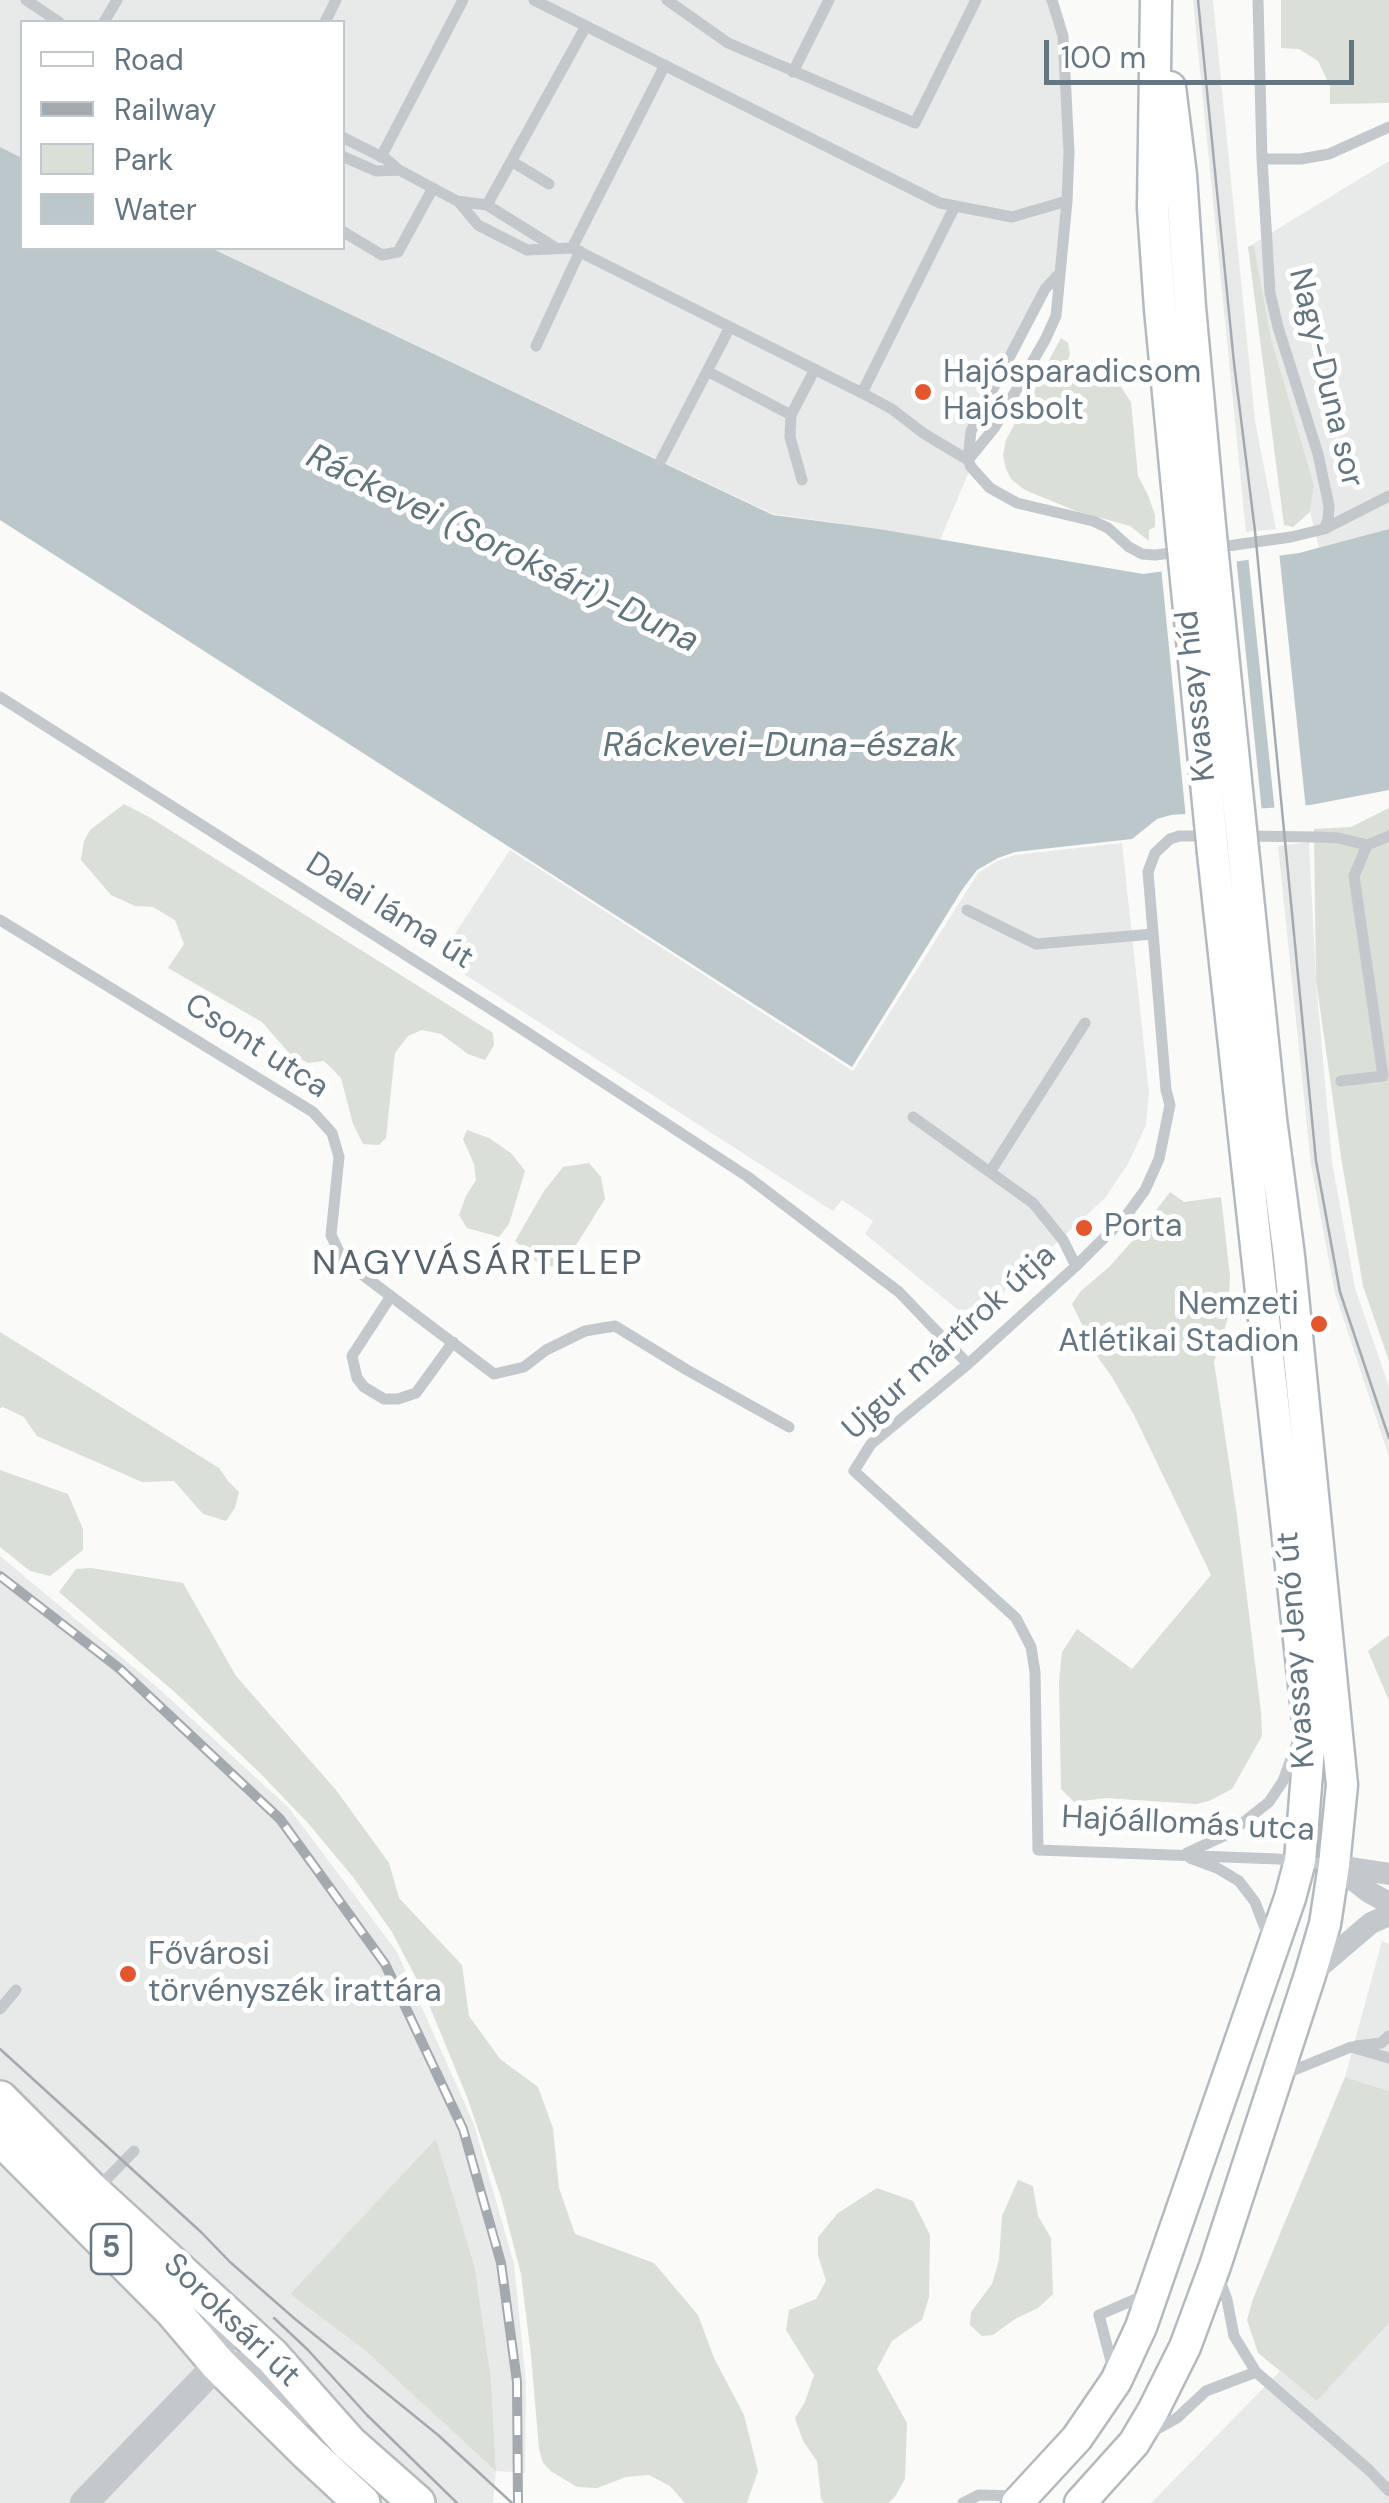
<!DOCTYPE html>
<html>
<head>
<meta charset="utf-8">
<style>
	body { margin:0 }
	#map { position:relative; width:1389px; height:2503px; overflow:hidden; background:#fafaf8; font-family:"DM Sans",sans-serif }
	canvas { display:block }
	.legend { position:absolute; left:20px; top:20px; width:325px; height:230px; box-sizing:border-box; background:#fff; border:2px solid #c1c8cd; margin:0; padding:12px 18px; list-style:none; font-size:30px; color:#657683 }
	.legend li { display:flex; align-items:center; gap:20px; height:50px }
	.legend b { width:50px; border:2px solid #c1c8cd }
	.scale { position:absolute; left:1044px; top:40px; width:310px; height:45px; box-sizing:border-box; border:5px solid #657683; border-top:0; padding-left:12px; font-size:30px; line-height:35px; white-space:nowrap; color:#657683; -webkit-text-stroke:8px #fff; paint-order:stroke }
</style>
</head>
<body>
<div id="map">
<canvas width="1389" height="2503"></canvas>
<ul class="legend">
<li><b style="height:12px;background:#fff"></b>Road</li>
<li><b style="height:12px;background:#a2aab0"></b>Railway</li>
<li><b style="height:28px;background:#dadfd7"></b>Park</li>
<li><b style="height:28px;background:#bbc7cb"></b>Water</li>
</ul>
<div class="scale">100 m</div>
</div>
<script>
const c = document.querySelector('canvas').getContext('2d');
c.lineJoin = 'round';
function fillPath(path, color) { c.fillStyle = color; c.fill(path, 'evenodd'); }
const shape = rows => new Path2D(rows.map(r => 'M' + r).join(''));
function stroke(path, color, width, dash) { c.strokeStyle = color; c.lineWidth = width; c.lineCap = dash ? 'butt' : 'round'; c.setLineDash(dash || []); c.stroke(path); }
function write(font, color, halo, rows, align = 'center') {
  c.font = font + ' "DM Sans",sans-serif'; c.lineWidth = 10; c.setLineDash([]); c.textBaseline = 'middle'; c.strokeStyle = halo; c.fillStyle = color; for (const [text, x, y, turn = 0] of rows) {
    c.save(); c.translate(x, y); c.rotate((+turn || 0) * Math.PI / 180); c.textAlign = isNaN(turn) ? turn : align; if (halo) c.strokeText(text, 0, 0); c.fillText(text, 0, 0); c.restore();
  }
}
fillPath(shape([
	[0,0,1052,0,1063,36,1069,152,1059,274,971,431,971,467,940,540,879,529,773,514,211,248,342,248,342,22,22,22,22,158,0,147],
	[1193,0,1213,0,1255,421,1276,529,1246,532],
	[1389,161,1389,529,1319,548,1310,512,1314,485,1271,338,1254,247,1248,247],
	[1309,842,1316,980,1332,1162,1355,1288,1389,1387,1389,1457,1335,1293,1311,1165,1278,846],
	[1122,843,1149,1092,1146,1125,1128,1164,1105,1198,986,1308,958,1310,865,1234,873,1221,842,1200,833,1211,439,958,510,850,853,1071,978,873,997,861,1015,855],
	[0,1556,156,1686,289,1808,397,1952,474,2124,514,2264,526,2383,525,2473,496,2471,493,2503,0,2503],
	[436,2140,475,2268,491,2379,496,2469,366,2351,290,2294],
	[1382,1941,1389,1944,1389,2091,1345,2077],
	[1389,2323,1389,2503,1151,2503,1280,2371,1317,2401]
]), '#e8e9e9');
fillPath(shape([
	[1281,0,1389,0,1389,103,1330,104,1330,86,1318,61,1299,49,1281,48],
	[1254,246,1271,338,1314,485,1310,512,1293,527,1284,525,1248,247],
	[1061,338,1068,343,1070,354,1066,365,1069,378,1114,383,1121,387,1131,402,1138,476,1148,495,1155,515,1155,527,1149,530,1149,541,1130,526,1076,511,1025,490,1011,479,1006,469,1003,455,1006,440],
	[124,804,149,817,493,1033,494,1045,485,1060,468,1054,441,1034,422,1030,408,1036,395,1053,386,1138,379,1145,363,1144,353,1124,341,1078,324,1061,308,1063,289,1053,262,1022,168,968,184,944,175,920,153,907,135,906,111,895,81,860,84,841,90,830],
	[1389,808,1389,1361,1363,1286,1341,1157,1316,980,1314,829,1351,827],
	[467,1130,489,1138,512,1154,525,1171,509,1224,499,1237,467,1228,459,1215,466,1196,476,1180,474,1164,463,1139],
	[589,1163,601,1177,605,1199,561,1269,537,1262,515,1241,544,1191,563,1167],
	[1170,1192,1184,1202,1221,1197,1230,1276,1228,1318,1214,1362,1237,1516,1261,1712,1262,1736,1232,1789,1209,1801,1196,1804,1106,1798,1074,1802,1061,1789,1059,1682,1062,1652,1077,1629,1132,1669,1211,1575,1134,1415,1110,1374,1097,1356,1072,1304,1081,1291,1109,1267,1135,1238],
	[0,1332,219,1468,228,1481,239,1492,235,1508,226,1521,203,1514,174,1481,142,1482,37,1436,24,1417,3,1407,0,1408],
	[0,1470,68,1494,83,1529,83,1550,50,1576,30,1571,0,1547],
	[91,1568,183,1583,236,1676,336,1790,389,1863,399,1898,462,1965,469,2016,500,2059,538,2087,553,2128,559,2188,575,2234,654,2263,698,2315,714,2358,744,2415,758,2471,747,2503,685,2503,670,2486,649,2475,626,2477,597,2488,577,2487,552,2472,543,2463,539,2449,531,2355,521,2274,501,2197,467,2097,425,1995,392,1932,353,1877,307,1822,260,1773,178,1695,59,1592,76,1569],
	[1389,1635,1389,1701,1368,1651],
	[1345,2077,1389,2091,1389,2323,1317,2401,1258,2353,1247,2320,1253,2299],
	[436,2139,475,2268,491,2379,496,2471,366,2351,290,2294],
	[1018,2180,1033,2186,1038,2216,1051,2238,1053,2294,1038,2308,1015,2319,993,2335,982,2336,970,2325,971,2312,992,2284,999,2260,1002,2216],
	[877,2188,913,2201,930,2235,929,2297,922,2320,892,2341,877,2369,907,2423,905,2479,894,2498,888,2503,824,2503,821,2499,817,2461,803,2441,795,2418,805,2402,814,2375,786,2330,789,2310,816,2299,826,2281,818,2255,818,2237,838,2213]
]), '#dadfd7');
fillPath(shape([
	[0,147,22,158,22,248,211,248,773,515,879,529,1143,574,1299,553,1389,529,1389,790,1310,805,1171,815,1157,819,1132,839,1015,852,998,858,977,870,962,890,852,1067,0,520]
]), '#bbc7cb');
fillPath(shape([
	[1279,551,1306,810,1275,813,1248,555],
	[1236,556,1262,813,1186,819,1161,567]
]), '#fafaf8');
const secondary = shape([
	[1156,0,1153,208,1160,309,1182,539],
	[1170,87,1181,175,1190,307,1211,536],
	[1017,2503,1077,2438,1116,2381,1141,2327,1290,1898,1300,1861,1309,1748,1307,1712,1213,853],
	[1080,2503,1134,2443,1153,2411,1185,2347,1215,2266,1310,1975,1325,1924,1334,1865,1342,1785,1289,1256,1271,1119,1243,849]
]);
const primary = shape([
	[0,2099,94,2193,272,2356,349,2443,417,2503],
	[0,2137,173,2311,218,2364,307,2452,362,2503]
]);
stroke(secondary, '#b3babf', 35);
stroke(primary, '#b5babe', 40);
stroke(shape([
	[26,0,59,22],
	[534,0,940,203,1012,217,1067,201],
	[667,0,728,43,915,123,976,0],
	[1258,0,1262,159,1270,293,1278,327,1318,454,1329,506,1328,520,1324,529],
	[104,22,117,0],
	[325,22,336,0],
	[793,72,829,0],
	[342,137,386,159,399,170],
	[342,156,376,171,399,170,459,202,478,225,527,250,572,248,862,393,892,409,923,433,968,460,971,467,990,488,1017,503,1093,521,1108,528,1129,547,1142,554,1155,555,1180,552],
	[381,157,463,0],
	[1262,159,1301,159,1329,154,1389,127],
	[511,161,549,184],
	[457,201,487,205,556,248],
	[487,205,586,26],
	[342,231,382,255,398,252,433,188],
	[572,248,665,65],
	[536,346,580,251],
	[707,371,791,415],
	[862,393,955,206],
	[968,460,995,427,1045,340,1056,316,1067,201,1069,152,1063,36,1052,0],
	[968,460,971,431,1045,289,1059,274],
	[660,462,730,327],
	[802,480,790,437,791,415,815,369],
	[1213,548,1291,537,1324,529,1389,496],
	[0,697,505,1018,748,1177,899,1292,968,1364],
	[1209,836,1179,836,1170,839,1155,853,1148,872,1166,1090,1170,1105,1159,1159,1145,1190,1126,1216,1076,1266,968,1364,871,1444,854,1471,1016,1618,1031,1647,1035,1672,1038,1850,1278,1859,1333,1865],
	[1243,836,1317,837,1338,838,1367,845],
	[967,910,1036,944,1153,934],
	[0,920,313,1112,332,1133,339,1157,331,1235,343,1260,494,1374,524,1367,546,1350,585,1331,615,1326,687,1370,789,1427],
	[1341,1081,1383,1076,1354,876,1367,845,1389,836],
	[913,1117,1033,1203,1063,1240,1076,1266],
	[990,1172,1085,1023],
	[391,1296,352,1356,357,1378,364,1387,384,1399,398,1399,416,1393,453,1342],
	[1187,1853,1230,1833,1269,1802,1283,1781,1298,1740],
	[1190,1858,1217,1868,1239,1881,1255,1902,1270,1941],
	[0,2009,16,1990],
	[1356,2046,1381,2043,1389,2036],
	[1282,2075,1351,2047,1389,2058],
	[95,2191,134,2151],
	[1219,2278,1227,2300,1234,2336,1256,2372,1369,2470,1389,2491],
	[1113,2369,1099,2315,1145,2295],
	[1150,2433,1177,2418,1206,2391,1256,2372],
	[963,2503,979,2495,1019,2496]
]), '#c3c8cc', 11);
stroke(shape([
	[1334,1865,1369,1892,1389,1903],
	[1338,1866,1389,1874],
	[1310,1975,1371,1923,1389,1915]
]), '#c3c8cc', 22);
stroke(shape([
	[218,2364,241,2366,262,2377,307,2411],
	[84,2503,218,2364,223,2335,216,2304]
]), '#c3c8cc', 28);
stroke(secondary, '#fff', 30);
stroke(primary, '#fff', 35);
stroke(shape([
	[1198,0,1234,363,1255,531,1316,1161,1340,1292,1389,1438],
	[0,2049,201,2232,230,2262,295,2319,438,2435,512,2503],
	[274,2318,308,2350,367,2415,457,2503]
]), '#a2aab0', 2.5);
const rail = shape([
	[0,1576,120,1669,280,1819,385,1964,463,2129,501,2263,517,2382,518,2503]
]);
stroke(rail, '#a2aab0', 10);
stroke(rail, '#fff', 6, [19]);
const secondaryBridge = shape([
	[1211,536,1243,849],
	[1182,539,1213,853]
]);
stroke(secondaryBridge, '#b3babf', 35, []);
stroke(secondaryBridge, '#fff', 30);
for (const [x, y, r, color] of [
	[923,392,10,"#e4572e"],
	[1084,1228,10,"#e4572e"],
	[1319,1324,10,"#e4572e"],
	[128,1974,10,"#e4572e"]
]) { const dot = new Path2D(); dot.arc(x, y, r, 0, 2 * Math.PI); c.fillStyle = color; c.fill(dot); stroke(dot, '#fff', 4); }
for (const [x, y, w] of [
	[111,2249,40]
]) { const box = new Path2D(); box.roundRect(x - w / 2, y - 25, w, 50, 8); c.fillStyle = '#fff'; c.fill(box); stroke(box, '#657683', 2.5); }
write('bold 30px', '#657683', null, [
	["5",111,2249]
]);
write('32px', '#657683', '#fff', [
	["Hajósparadicsom",943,374],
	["Hajósbolt",943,411],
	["Porta",1104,1228],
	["Nemzeti",1299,1306,"right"],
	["Atlétikai Stadion",1299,1343,"right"],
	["Fővárosi",148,1956],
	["törvényszék irattára",148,1993]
], 'left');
write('32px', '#657683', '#fff', [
	["Nagy-Duna sor",1325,378,76],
	["Kvassay híd",1197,696,-96],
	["Dalai láma út",389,912,32],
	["Csont utca",256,1047,33],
	["Ujgur mártírok útja",950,1343,-42],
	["Kvassay Jenő út",1297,1650,-94],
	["Hajóállomás utca",1188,1825,3],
	["Soroksári út",231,2321,44]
]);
write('italic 35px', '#60757c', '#fff', [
	["Ráckevei (Soroksári)-Duna",502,550,26],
	["Ráckevei-Duna-észak",780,747]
]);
c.letterSpacing = '2.5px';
write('35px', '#57646e', '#fff', [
	["NAGYVÁSÁRTELEP",478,1265]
]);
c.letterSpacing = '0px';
</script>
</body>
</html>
